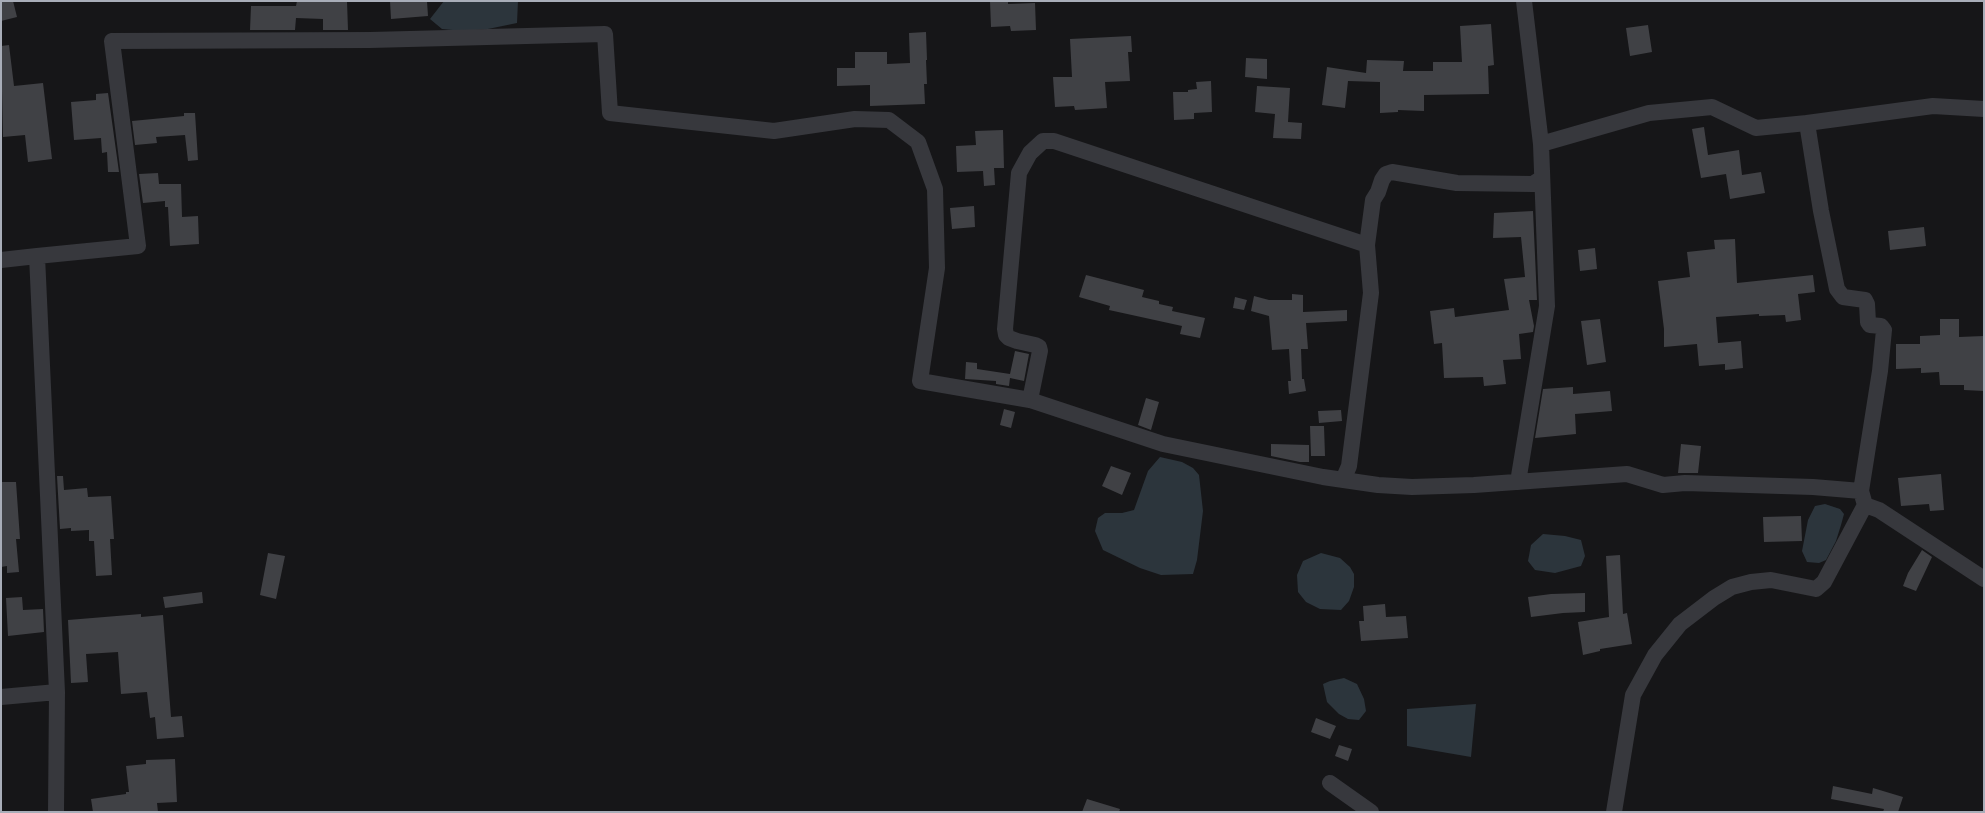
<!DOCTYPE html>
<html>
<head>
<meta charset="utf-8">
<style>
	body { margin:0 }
	#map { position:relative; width:1985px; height:813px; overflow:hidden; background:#161618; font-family:Karla,sans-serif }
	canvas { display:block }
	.frame { position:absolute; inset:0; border:2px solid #a8adb8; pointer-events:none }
</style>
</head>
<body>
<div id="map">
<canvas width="1985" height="813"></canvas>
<div class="frame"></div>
</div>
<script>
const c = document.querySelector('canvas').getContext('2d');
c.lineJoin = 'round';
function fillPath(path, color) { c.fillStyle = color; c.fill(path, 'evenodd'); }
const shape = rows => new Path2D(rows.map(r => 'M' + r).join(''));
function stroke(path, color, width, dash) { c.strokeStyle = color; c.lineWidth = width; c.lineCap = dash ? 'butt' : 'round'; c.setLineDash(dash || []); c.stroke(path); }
fillPath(shape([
	[444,1,518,1,517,23,488,29,463,31,442,29,430,19],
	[1160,457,1182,462,1193,468,1199,475,1203,511,1197,560,1193,574,1161,575,1140,568,1103,550,1095,531,1098,518,1105,513,1122,513,1134,510,1148,471],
	[1825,504,1840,509,1844,514,1841,525,1836,541,1826,560,1819,563,1807,562,1802,551,1808,520,1815,506],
	[1543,534,1565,536,1581,540,1585,556,1581,566,1555,573,1535,570,1528,561,1531,545],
	[1321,553,1340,558,1350,567,1354,574,1354,587,1349,601,1341,610,1320,609,1306,602,1298,592,1297,575,1303,561],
	[1344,678,1357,684,1364,699,1366,711,1359,720,1348,719,1339,714,1327,702,1323,684,1330,681],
	[1476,704,1471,757,1407,746,1407,709]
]), '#2c353c');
fillPath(shape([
	[1,1,13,1,17,17,1,21],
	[297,1,347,1,348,30,323,30,323,19,296,18,295,30,250,30,251,6,296,6],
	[390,1,427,1,428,16,391,19],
	[990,1,1008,1,1008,4,1035,3,1036,30,1011,31,1010,26,991,27],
	[1491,24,1494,65,1488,66,1489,94,1424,95,1424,111,1398,110,1398,112,1380,113,1380,82,1348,81,1345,108,1322,105,1327,67,1366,73,1367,60,1404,61,1403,71,1433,71,1433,62,1462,62,1460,26],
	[1648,25,1652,52,1630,56,1626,28],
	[926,32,927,60,926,60,927,84,924,84,925,104,870,106,870,85,837,86,837,68,855,68,855,52,887,52,887,64,910,63,909,33],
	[1131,36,1132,52,1128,52,1130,81,1105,82,1107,108,1075,110,1074,106,1055,107,1053,77,1072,77,1070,39],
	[9,45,14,86,43,83,52,159,28,162,25,135,3,137,1,46],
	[1246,58,1267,59,1267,79,1245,77],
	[1211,81,1212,112,1194,113,1194,119,1174,120,1173,92,1188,92,1188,90,1197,89,1196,82],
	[1257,86,1290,88,1288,122,1302,123,1301,139,1273,138,1275,114,1255,112],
	[108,93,119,172,108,172,107,152,102,153,101,138,74,140,71,102,96,100,96,94],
	[184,113,195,113,198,160,188,161,185,135,156,137,157,143,135,145,132,121,184,116],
	[1704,127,1708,155,1739,150,1742,175,1761,172,1765,193,1730,199,1726,174,1701,178,1692,129],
	[1003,130,1004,168,994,168,995,185,984,186,983,171,957,172,956,146,976,145,975,131],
	[158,173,159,184,181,184,182,217,198,216,199,244,170,246,168,207,165,207,165,201,143,203,139,174],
	[974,206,975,227,952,229,950,208],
	[1533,211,1537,300,1529,300,1534,326,1533,332,1519,334,1521,359,1503,360,1506,384,1484,386,1483,377,1444,378,1442,343,1434,344,1430,311,1454,308,1455,317,1509,310,1504,279,1525,277,1521,237,1493,238,1494,213],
	[1924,227,1926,246,1890,250,1888,231],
	[1735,239,1737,283,1813,275,1815,292,1798,294,1801,320,1786,322,1785,315,1759,316,1759,314,1716,317,1718,343,1741,341,1743,368,1725,370,1725,364,1699,366,1697,344,1664,347,1664,329,1658,281,1690,277,1687,252,1715,249,1714,240],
	[1595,248,1597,269,1580,271,1578,250],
	[1086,275,1144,290,1142,297,1159,301,1159,304,1173,307,1172,311,1205,318,1200,338,1180,334,1182,326,1109,310,1110,306,1079,297],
	[1292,294,1303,295,1303,312,1347,310,1347,321,1306,323,1308,349,1301,349,1302,379,1304,379,1306,391,1289,394,1288,381,1291,381,1289,349,1272,350,1269,316,1251,311,1254,296,1269,300,1292,300],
	[1235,297,1247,300,1244,310,1233,308],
	[1600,319,1606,362,1587,365,1581,321],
	[1940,319,1959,319,1959,337,1984,336,1984,391,1964,390,1964,385,1940,385,1939,372,1921,373,1921,368,1896,369,1896,344,1920,344,1920,336,1940,335],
	[1015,351,1029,354,1024,381,1010,378,1009,386,996,384,996,381,965,379,966,362,977,363,977,369,1010,374],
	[1573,387,1573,394,1610,391,1612,411,1575,414,1576,434,1535,438,1543,389],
	[1146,398,1159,402,1151,430,1138,425],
	[1004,409,1015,412,1011,428,1000,425],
	[1341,410,1342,421,1319,423,1318,411],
	[1310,426,1324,426,1325,456,1311,456],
	[1271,444,1309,445,1309,462,1300,462,1271,456],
	[1681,444,1701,446,1698,473,1678,473],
	[1111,466,1131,473,1122,495,1102,486],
	[1941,474,1944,510,1930,511,1929,504,1901,506,1898,478],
	[57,476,63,476,64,490,87,488,88,497,111,496,114,539,110,539,112,575,96,576,94,541,89,541,89,530,71,531,71,528,60,529],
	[1,482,16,482,20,539,16,539,19,572,7,573,7,566,1,567],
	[1801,516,1802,541,1764,542,1763,517],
	[1922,550,1932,557,1916,591,1903,586,1908,573],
	[268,553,285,556,276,599,260,595],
	[1620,555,1623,614,1627,613,1632,644,1600,649,1600,651,1583,655,1578,622,1609,617,1606,556],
	[202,592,203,603,165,608,163,597],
	[1585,593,1585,612,1563,613,1531,617,1528,597,1551,594],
	[22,597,23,610,43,609,44,632,8,636,6,598],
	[1385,604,1386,617,1406,616,1408,638,1361,641,1359,621,1364,621,1363,606],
	[141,614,141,617,163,615,171,717,182,716,184,737,157,739,155,717,150,718,147,692,121,694,118,652,86,654,88,682,71,683,68,620],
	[1316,718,1336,726,1330,739,1311,732],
	[1339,745,1352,749,1348,761,1335,756],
	[175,759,177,802,157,803,158,812,93,812,91,799,126,794,126,792,129,792,126,766,146,764,146,760],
	[1833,786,1872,794,1873,788,1903,797,1898,812,1883,812,1884,809,1831,799],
	[1087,799,1120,809,1119,812,1082,812]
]), '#404145');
stroke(shape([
	[1807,123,1821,211,1837,289,1843,297,1865,300,1867,304,1868,322,1870,325,1881,326,1884,330,1880,371,1861,491],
	[1541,144,1649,113,1712,107,1756,128,1807,123,1933,106,1984,109],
	[1,260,37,256],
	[1030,400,1040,351,1039,347,1035,345,1017,341,1009,338,1006,335,1005,329,1019,173,1030,153,1043,141,1054,141,1367,245],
	[1343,480,1349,466,1371,293,1367,245,1373,200,1378,192,1382,180,1386,174,1392,172,1457,183,1533,184,1542,178],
	[1518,482,1547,306,1541,144,1524,1],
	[1865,505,1879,510,1984,579],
	[1,697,57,692,37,256,138,246,112,41,370,40,605,34,610,113,774,131,855,119,889,120,918,142,935,189,937,268,920,381,1030,400,1163,444,1323,477,1378,485,1412,487,1474,485,1627,474,1663,485,1685,483,1813,487,1861,491,1865,505,1824,582,1816,589,1771,580,1751,582,1732,587,1714,598,1680,624,1655,655,1633,695,1614,812],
	[1330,783,1371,812],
	[56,812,57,692]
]), '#37383d', 16);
</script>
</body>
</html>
